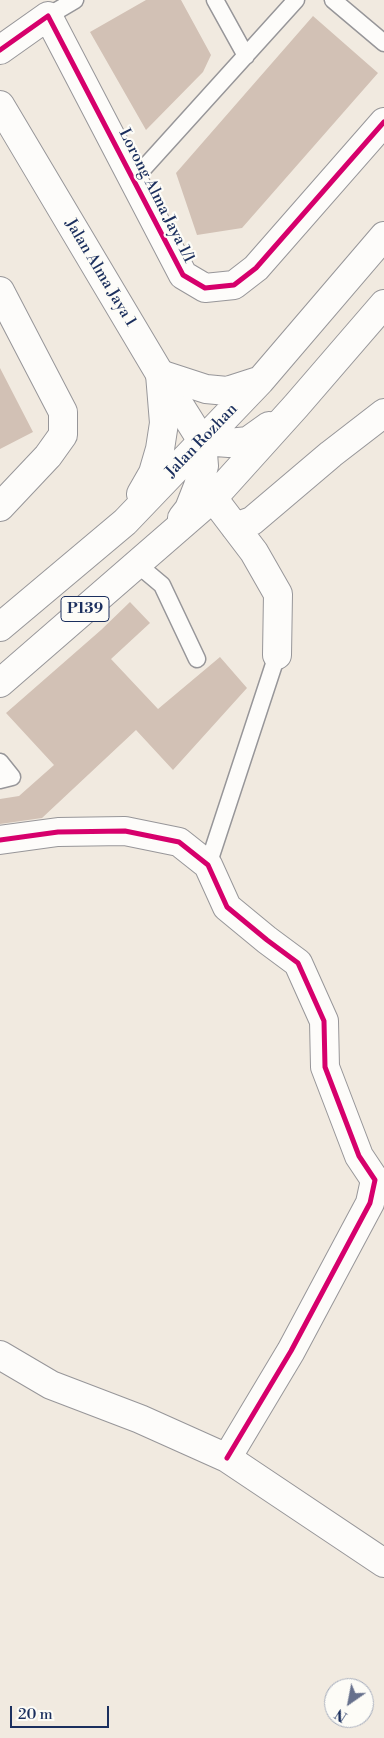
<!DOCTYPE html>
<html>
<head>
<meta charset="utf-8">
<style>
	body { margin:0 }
	#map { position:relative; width:384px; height:1738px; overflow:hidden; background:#f1eae0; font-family:"Libre Bodoni",serif }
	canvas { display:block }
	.north { position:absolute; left:324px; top:1678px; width:50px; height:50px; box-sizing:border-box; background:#fdfcf7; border:1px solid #a3aaba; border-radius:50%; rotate:213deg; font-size:14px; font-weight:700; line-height:20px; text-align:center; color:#1b2f5e }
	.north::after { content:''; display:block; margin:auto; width:18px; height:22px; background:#66708c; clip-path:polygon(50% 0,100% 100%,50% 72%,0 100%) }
	.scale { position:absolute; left:10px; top:1706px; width:99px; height:22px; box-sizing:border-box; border:2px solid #1b2f5e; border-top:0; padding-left:6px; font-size:15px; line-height:18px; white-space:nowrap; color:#1b2f5e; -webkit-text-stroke:4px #fdfcf7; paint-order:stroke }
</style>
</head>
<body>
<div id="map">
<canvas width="384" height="1738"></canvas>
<div class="north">N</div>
<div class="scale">20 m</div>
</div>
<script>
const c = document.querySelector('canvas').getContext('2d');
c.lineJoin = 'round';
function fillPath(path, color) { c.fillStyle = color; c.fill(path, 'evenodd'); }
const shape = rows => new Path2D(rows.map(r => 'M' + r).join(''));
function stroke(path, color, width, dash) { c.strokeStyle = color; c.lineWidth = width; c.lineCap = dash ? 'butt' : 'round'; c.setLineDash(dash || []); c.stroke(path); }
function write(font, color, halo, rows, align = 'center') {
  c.font = font + ' "Libre Bodoni",serif'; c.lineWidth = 4.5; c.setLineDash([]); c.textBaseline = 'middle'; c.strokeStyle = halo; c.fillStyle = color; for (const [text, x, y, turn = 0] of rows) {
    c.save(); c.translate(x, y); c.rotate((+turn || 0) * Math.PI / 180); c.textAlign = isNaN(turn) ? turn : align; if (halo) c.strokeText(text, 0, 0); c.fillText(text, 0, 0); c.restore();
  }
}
fillPath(shape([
	[146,0,181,0,211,55,203,72,146,130,90,32],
	[313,16,378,73,242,228,197,235,176,173],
	[0,368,33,432,0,449],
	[130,602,150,623,111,659,158,709,220,657,247,688,173,770,136,730,42,818,0,824,0,799,19,796,54,765,6,713,101,630]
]), '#d2c1b5');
const lane = shape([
	[215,0,246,56],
	[333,0,384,43],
	[48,16,75,0],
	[134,179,296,0],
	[137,564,162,585,197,659],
	[0,762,12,777,0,780],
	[208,865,277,655]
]);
const street = shape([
	[0,50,48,16,183,275,205,288,234,285,256,268,384,122],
	[0,291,63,412,63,435,48,456,0,507],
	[213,498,254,552,278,594,277,655],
	[235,527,252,521,331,454,384,413],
	[0,840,58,832,125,831,179,842,208,865,227,907,267,940,298,963,324,1021,325,1067,359,1156,375,1180,370,1203,291,1351,227,1458],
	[0,1355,51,1385,140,1419,227,1458,384,1563]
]);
const secondary = shape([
	[0,105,160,374,202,441]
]);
const primary = shape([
	[202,441,229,443,248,441,269,426],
	[141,494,153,473,160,449,164,423,160,374,206,389,227,391,258,381],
	[182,518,189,509,198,486,204,466,202,441],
	[0,627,125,522,260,381,384,236],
	[0,683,213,498,296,406,384,304]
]);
stroke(lane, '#979699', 19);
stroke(street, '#979699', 30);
stroke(secondary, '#979699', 30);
stroke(primary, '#979699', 30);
stroke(lane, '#fdfcfa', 16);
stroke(street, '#fdfcfa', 28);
stroke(secondary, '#fdfcfa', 28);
stroke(primary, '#fdfcfa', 28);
stroke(shape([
	[0,50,48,16,183,275,205,288,234,285,256,268,384,122],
	[0,840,58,832,125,831,179,842,208,865,227,907,267,940,298,963,324,1021,325,1067,359,1156,375,1180,370,1203,291,1351,227,1458]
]), '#d6006c', 5);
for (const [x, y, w] of [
	[85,609,48]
]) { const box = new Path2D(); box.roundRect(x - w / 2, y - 12.5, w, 25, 4); c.fillStyle = '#fdfcf7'; c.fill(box); stroke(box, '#1b2f5e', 1); }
write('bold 15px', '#1b2f5e', null, [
	["P139",85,609]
]);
write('16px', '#1b2f5e', '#fdfcf7', [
	["Lorong Alma Jaya 1/1",156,196,63],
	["Jalan Alma Jaya 1",100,273,59],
	["Jalan Rozhan",202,441,-46]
]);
</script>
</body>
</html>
